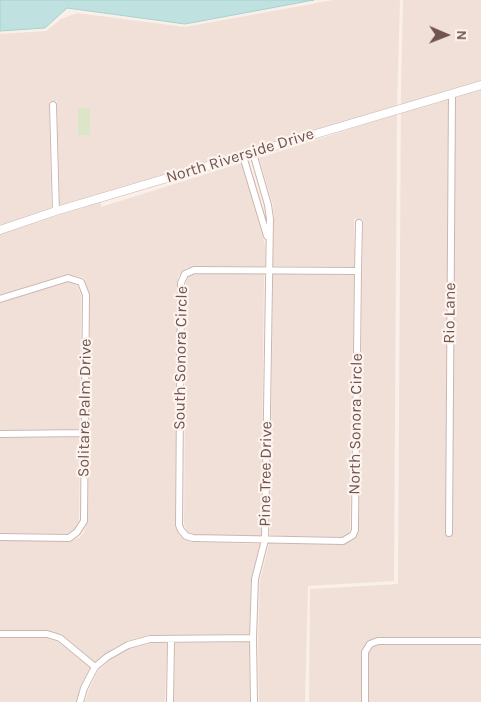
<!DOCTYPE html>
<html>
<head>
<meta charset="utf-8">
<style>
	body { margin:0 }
	#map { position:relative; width:481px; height:702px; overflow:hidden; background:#faf0e9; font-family:Karla,sans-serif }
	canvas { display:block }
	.north { position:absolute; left:421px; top:10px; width:50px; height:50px; -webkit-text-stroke:4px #fdf4ef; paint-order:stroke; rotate:91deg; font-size:14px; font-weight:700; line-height:20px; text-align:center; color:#71544f }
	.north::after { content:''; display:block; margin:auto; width:18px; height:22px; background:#71544f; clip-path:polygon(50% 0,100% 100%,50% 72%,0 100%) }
</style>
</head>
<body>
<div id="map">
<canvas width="481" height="702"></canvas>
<div class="north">N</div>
</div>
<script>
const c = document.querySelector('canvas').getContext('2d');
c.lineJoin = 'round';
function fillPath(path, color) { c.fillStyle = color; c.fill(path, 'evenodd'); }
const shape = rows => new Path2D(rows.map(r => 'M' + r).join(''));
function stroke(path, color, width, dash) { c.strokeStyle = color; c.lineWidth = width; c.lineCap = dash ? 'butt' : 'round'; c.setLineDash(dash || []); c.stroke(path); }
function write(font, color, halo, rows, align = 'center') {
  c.font = font + ' Karla,sans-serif'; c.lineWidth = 4.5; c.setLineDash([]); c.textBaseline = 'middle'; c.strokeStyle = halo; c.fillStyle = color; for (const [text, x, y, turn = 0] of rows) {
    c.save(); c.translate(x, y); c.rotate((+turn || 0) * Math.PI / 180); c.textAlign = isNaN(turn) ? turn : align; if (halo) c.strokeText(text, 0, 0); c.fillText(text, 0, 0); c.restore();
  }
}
fillPath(shape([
	[333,0,400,0,397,106,60,205,57,101,49,101,51,208,0,226,0,34,46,31,61,19,77,13,185,27],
	[403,0,481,0,481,702,309,702,310,589,398,584,401,88],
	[397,114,394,581,308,586,305,702,259,702,258,638,260,580,269,544,344,544,356,538,359,531,363,219,354,219,354,267,273,266,274,219,273,205,259,158],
	[241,163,265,245,265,266,193,266,186,268,178,277,175,525,177,531,182,538,191,542,260,544,251,579,249,634,149,635,127,641,115,647,95,662,62,634,49,631,0,630,0,541,69,541,79,538,83,534,88,521,90,295,85,282,86,280,83,277,67,274,0,295,0,234,101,202,101,207],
	[191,274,264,274,261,536,194,535,188,533,184,524,186,284,188,276],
	[273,274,354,275,350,529,349,533,342,537,270,536],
	[68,282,77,285,81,295,80,429,0,430,0,303],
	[80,437,79,520,74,530,68,534,0,533,0,438],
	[0,638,46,638,58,642,90,668,80,687,76,702,0,702],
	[249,642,250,702,174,702,175,643],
	[151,643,167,643,165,702,85,702,89,689,99,670,110,660,130,648]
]), '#f1e0d8');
fillPath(shape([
	[78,108,90,108,90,135,78,135]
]), '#dbe6c9');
const water = shape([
	[0,0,314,0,185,24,67,8,45,28,0,31,0,0]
]);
fillPath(water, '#bfe1df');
stroke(water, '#a7d2d0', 1);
const minor = shape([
	[53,105,56,211],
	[253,153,268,205,270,219,265,540,255,579,253,638,254,702],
	[243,156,267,236],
	[358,271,194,270,185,274,181,283,179,525,181,530,186,536,193,538,343,541,353,535,355,530,355,523,358,271,359,223],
	[0,299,68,278,81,282,86,295,84,521,77,532,69,538,0,537],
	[0,434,85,433],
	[449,533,452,94],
	[0,634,47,634,60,638,95,667],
	[80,702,84,688,95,667,107,657,128,645,150,639,253,638],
	[170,702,171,639],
	[365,702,365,652,370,644,378,641,481,641]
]);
const tertiary = shape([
	[0,230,56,211,481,85]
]);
stroke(minor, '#cbb6b0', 8);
stroke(tertiary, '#cbb6b0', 9);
stroke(minor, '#fff', 6);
stroke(tertiary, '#fff', 8);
write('16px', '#71544f', '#fdf4ef', [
	["North Riverside Drive",240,156,-17],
	["Rio Lane",450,313,-89],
	["South Sonora Circle",181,358,-89],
	["Solitare Palm Drive",85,408,-89],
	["North Sonora Circle",356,424,-89],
	["Pine Tree Drive",266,474,-89]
]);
</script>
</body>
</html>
